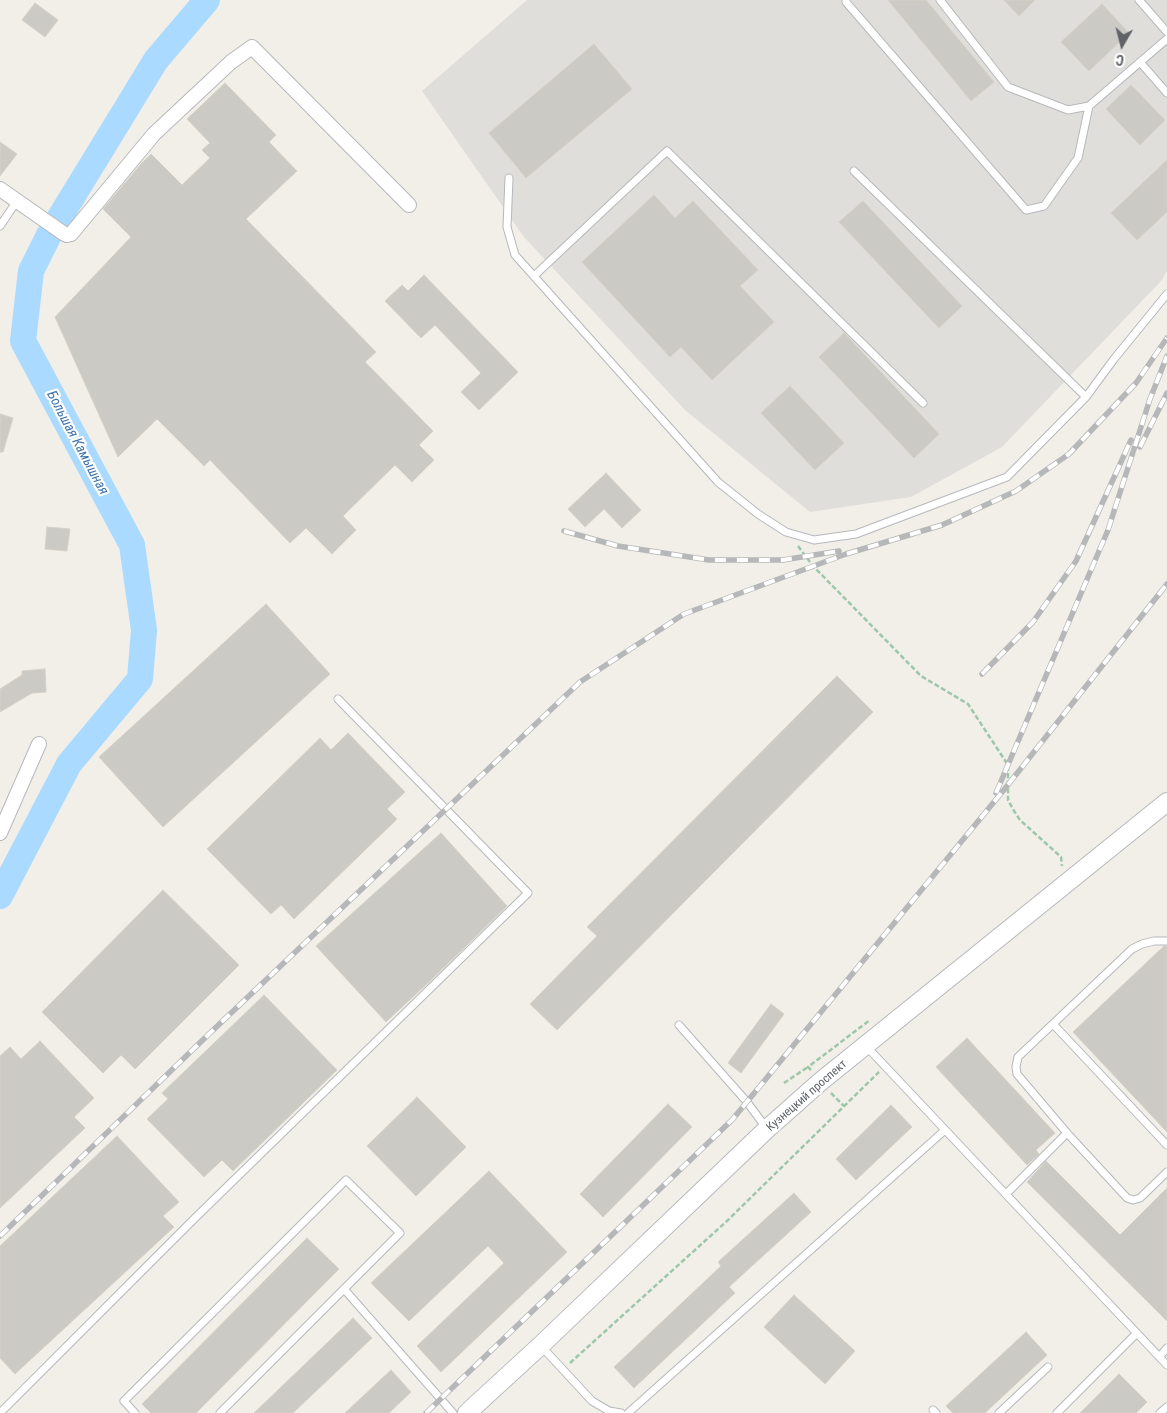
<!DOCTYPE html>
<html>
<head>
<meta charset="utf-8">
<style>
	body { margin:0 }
	#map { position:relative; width:1167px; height:1413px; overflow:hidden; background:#f1efe8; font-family:"Roboto Condensed",sans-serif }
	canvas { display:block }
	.north { position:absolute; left:1097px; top:20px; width:50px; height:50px; -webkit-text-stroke:4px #fff; paint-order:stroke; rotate:188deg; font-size:14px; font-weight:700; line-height:20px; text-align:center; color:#5f6368 }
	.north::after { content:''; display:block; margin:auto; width:18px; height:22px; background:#5f6368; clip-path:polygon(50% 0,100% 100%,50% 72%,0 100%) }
</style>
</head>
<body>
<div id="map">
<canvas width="1167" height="1413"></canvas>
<div class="north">С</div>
</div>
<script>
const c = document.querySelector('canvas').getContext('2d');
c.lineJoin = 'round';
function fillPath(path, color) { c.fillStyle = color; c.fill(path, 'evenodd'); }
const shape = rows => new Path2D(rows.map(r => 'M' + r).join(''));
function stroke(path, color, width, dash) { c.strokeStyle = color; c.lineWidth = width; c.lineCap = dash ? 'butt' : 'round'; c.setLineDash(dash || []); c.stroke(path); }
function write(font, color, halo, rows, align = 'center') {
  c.font = font + ' "Roboto Condensed",sans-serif'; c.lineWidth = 4.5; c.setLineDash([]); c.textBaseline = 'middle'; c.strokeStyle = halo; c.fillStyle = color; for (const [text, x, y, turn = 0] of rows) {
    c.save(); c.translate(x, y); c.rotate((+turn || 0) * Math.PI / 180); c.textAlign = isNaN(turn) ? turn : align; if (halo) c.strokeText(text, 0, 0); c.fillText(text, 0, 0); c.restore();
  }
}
fillPath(shape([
	[527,0,1167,0,1167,271,1162,280,1002,447,911,497,810,512,685,410,524,237,422,91]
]), '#e0deda');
stroke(shape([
	[0,896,69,764,140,679,144,630,132,545,23,341,31,271,49,235,156,60,207,0]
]), '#aadaff', 26);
const building = shape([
	[888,0,926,0,994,82,971,101,888,0],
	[1004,0,1035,0,1019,16,1004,0],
	[35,3,58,20,45,37,22,20,35,3],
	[1102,4,1129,33,1089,71,1061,42,1102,4],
	[594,44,632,89,526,178,489,133,594,44],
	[225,83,276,135,269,142,297,171,246,219,376,352,365,362,433,431,419,445,434,460,412,482,395,465,343,516,356,530,332,554,306,528,290,543,210,460,204,466,157,419,118,457,55,317,131,237,103,209,141,164,151,154,182,185,210,158,202,150,210,143,187,119,225,83],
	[1131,85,1165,120,1140,145,1106,109,1131,85],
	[0,142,17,154,0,176,0,142],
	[1167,160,1167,212,1137,240,1111,213,1167,160],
	[654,195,675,218,693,201,758,270,740,286,774,322,712,380,681,347,670,357,582,262,654,195],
	[863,201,962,306,939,328,839,222,863,201],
	[424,275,518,372,479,410,461,392,481,373,435,325,421,338,385,301,402,285,408,291,424,275],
	[844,333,939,434,914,458,819,357,844,333],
	[790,386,844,443,815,470,761,413,790,386],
	[0,414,13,418,3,452,0,452,0,414],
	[606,473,641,510,622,528,604,509,585,527,568,509,606,473],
	[47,527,70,529,67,551,45,549,47,527],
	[266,604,330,674,163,827,99,757,266,604],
	[45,669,46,692,32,693,0,712,0,689,22,675,22,671,45,669],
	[837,676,873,712,557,1030,530,1004,597,936,587,927,837,676],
	[348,733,405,792,387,809,397,819,294,919,281,905,271,914,207,849,320,738,331,750,348,733],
	[441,833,507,906,430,981,386,1022,316,946,441,833],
	[163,890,239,965,135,1069,121,1055,103,1073,42,1012,163,890],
	[1164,946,1167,946,1167,1132,1073,1032,1164,946],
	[264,995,337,1070,233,1171,222,1160,204,1177,147,1119,168,1099,162,1093,264,995],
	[771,1004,784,1014,741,1073,728,1063,771,1004],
	[967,1038,1055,1133,1036,1150,1039,1154,1027,1165,936,1067,967,1038],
	[40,1041,94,1098,74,1117,85,1128,0,1208,0,1056,10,1047,21,1059,40,1041],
	[417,1097,466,1147,416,1196,367,1146,417,1097],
	[668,1104,692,1127,603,1217,580,1194,668,1104],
	[891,1105,912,1127,856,1180,836,1159,891,1105],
	[117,1136,179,1202,163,1216,174,1227,15,1374,0,1358,0,1246,117,1136],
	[1046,1161,1120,1235,1167,1188,1167,1321,1027,1182,1046,1161],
	[489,1171,567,1252,441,1372,417,1346,504,1263,488,1246,409,1321,371,1283,489,1171],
	[794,1193,811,1212,729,1287,735,1293,634,1388,614,1367,721,1266,718,1262,794,1193],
	[307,1238,339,1269,196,1413,151,1413,142,1404,307,1238],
	[794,1295,855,1351,825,1384,764,1327,794,1295],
	[353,1318,372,1338,293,1413,254,1413,353,1318],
	[1026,1332,1047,1355,985,1413,953,1413,946,1406,1026,1332],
	[391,1370,411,1392,389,1413,345,1413,391,1370],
	[1119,1374,1147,1402,1136,1413,1080,1413,1119,1374]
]);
fillPath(building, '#cccac5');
stroke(building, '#d6d1c6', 1);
const service = shape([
	[846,0,846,2,1026,210,1044,206,1078,158,1089,106],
	[940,0,1008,87,1068,110,1089,106,1167,39],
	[1139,0,1167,32],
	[1140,62,1167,93],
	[854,171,1086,397],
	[509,178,507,227,515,255,718,482,758,514,786,532,814,540,856,534,1007,477,1086,397,1114,359,1167,294],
	[0,226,17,201],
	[534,276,667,151,923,403],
	[1053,1024,1167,1145],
	[679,1025,747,1102,767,1129],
	[866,1046,1167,1365],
	[1067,1133,1127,1198,1133,1200,1140,1198,1167,1172],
	[1006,1194,1067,1133,1017,1074,1016,1067,1018,1057,1132,949,1142,944,1154,941,1167,941],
	[344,1289,453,1413],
	[541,1346,592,1401,609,1411,621,1413],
	[1159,1357,1167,1348],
	[933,1410,936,1413],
	[0,1413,193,1220,528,893,338,699],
	[135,1413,124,1401,346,1180,400,1233,220,1413],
	[628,1413,945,1130],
	[999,1413,1048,1367],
	[1057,1413,1137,1333],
	[1160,1413,1167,1407]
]);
const minor = shape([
	[0,189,63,233,67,235,71,234,154,134,231,62,252,47,409,205],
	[0,833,39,744]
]);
const tertiary = shape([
	[467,1413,541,1345,767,1129,820,1082,1167,802]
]);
stroke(service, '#b5b8bc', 9);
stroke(minor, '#b5b8bc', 16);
stroke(tertiary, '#b5b8bc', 20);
stroke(shape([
	[798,546,813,566,921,676,968,704,1008,765,1008,800,1014,811,1020,820,1061,857,1062,866],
	[811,1070,808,1067,870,1020],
	[784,1083,808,1067],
	[831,1093,844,1106],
	[570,1363,727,1221,879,1072]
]), '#9cc7a9', 2.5, [5, 2.5]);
stroke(service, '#fff', 7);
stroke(minor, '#fff', 14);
stroke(tertiary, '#fff', 18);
const rail = shape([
	[1140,447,1167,393],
	[564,531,618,546,709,560,783,560,839,551],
	[982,674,1033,622,1076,561,1131,440],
	[996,793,1108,530,1150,399,1167,356],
	[0,1236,210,1033,580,682,684,614,846,554,942,525,1016,491,1069,454,1136,383,1167,338],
	[426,1413,732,1120,1003,791,1167,584]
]);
stroke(rail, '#b6b7b8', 5.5);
stroke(rail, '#fff', 4, [11]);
write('12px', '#5f6368', '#fff', [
	["Кузнецкий проспект",807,1096,-41]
]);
write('italic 14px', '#4174aa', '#fff', [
	["Большая Камышная",77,443,62]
]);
</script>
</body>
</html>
